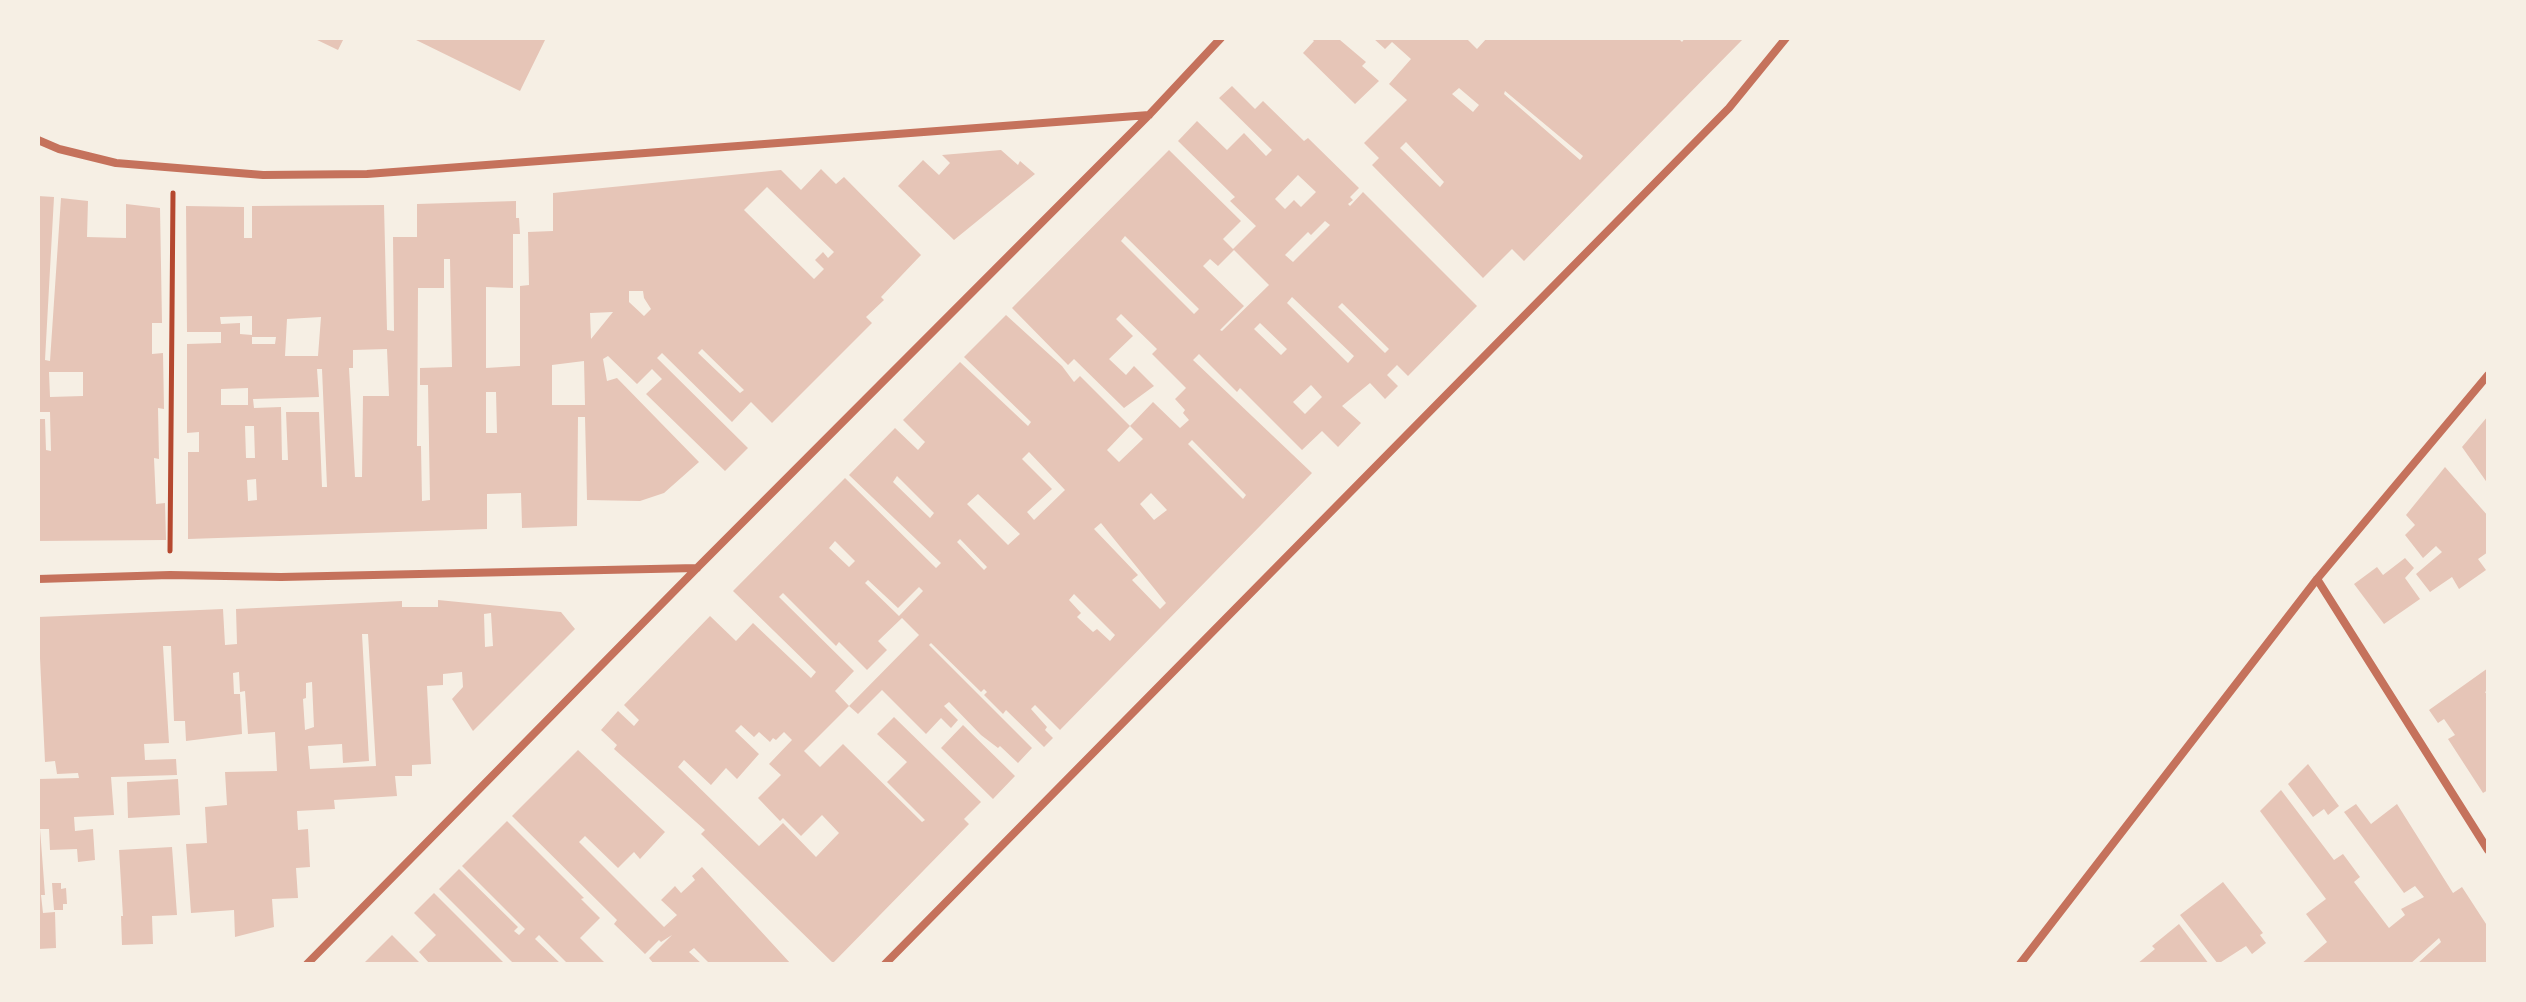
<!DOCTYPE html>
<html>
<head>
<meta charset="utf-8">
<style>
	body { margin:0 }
	#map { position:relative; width:2526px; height:1002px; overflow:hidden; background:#f6efe4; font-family:Ubuntu,sans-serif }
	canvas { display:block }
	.frame { position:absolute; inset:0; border:40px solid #f6efe4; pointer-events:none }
</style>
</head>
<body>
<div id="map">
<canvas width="2526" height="1002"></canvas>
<div class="frame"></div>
</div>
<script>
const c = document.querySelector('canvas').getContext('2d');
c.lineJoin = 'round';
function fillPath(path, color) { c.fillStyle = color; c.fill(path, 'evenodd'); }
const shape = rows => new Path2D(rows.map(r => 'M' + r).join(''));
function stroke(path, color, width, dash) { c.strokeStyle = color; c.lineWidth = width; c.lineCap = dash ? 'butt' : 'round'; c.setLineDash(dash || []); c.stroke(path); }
fillPath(shape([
	[313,38,344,38,338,50],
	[412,38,546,38,520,91],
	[1311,38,1342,38,1340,40,1366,62,1362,66,1379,81,1355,104,1303,53,1314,41],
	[1373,38,1466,38,1477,49,1487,38,1678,38,1682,42,1685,38,1744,38,1524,261,1512,249,1483,278,1372,165,1379,158,1364,143,1407,100,1389,84,1411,59,1392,42,1385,49],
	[1459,88,1479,105,1473,112,1452,94],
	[1505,91,1583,156,1580,160,1504,94],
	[1406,142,1444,182,1440,187,1400,148],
	[1232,86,1255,109,1263,101,1304,141,1308,138,1359,188,1350,197,1353,200,1348,204,1350,206,1363,192,1477,306,1408,376,1397,365,1387,375,1398,386,1385,399,1370,383,1342,406,1361,423,1338,447,1322,431,1302,450,1240,388,1237,392,1199,354,1193,360,1312,473,1060,730,1035,705,1031,709,1047,727,1045,730,1053,738,1044,747,1006,710,1003,714,984,695,987,692,984,689,981,692,931,643,929,645,1032,748,1018,763,1000,746,998,748,981,735,949,702,944,706,958,720,951,728,941,718,926,734,882,690,858,714,849,706,919,635,902,618,878,641,887,650,867,670,839,642,836,646,783,593,779,597,854,671,835,691,849,706,804,751,820,767,843,744,922,822,925,820,887,782,907,762,877,734,894,717,981,802,964,819,969,824,833,963,701,834,705,830,614,749,617,745,601,730,618,711,634,726,639,720,624,705,710,616,736,641,753,623,811,678,816,672,733,591,845,478,936,568,941,563,849,475,895,428,918,450,925,442,903,420,960,362,1028,426,1031,422,964,357,1006,315,1062,366,1074,382,1080,376,1130,426,1107,450,1119,462,1143,439,1130,426,1153,402,1180,428,1189,420,1183,413,1185,410,1175,399,1186,388,1152,354,1157,349,1121,314,1116,319,1133,336,1109,359,1126,375,1134,366,1154,386,1124,408,1074,359,1068,365,1012,308,1169,150,1241,221,1223,239,1233,249,1256,226,1230,201,1235,197,1178,141,1197,121,1227,150,1244,133,1266,156,1272,150,1219,98],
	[1298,175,1316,192,1301,207,1294,200,1285,209,1275,199],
	[1325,221,1330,225,1293,262,1285,255,1308,232,1311,235],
	[1125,236,1199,309,1194,314,1121,241],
	[1234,250,1269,285,1222,331,1220,330,1244,306,1203,266,1210,259,1218,266],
	[1292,297,1354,356,1348,363,1287,303],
	[1342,303,1389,349,1385,353,1338,307],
	[1260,323,1287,349,1281,355,1254,329],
	[1311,385,1322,397,1305,414,1293,402],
	[1192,440,1246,495,1243,499,1188,444],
	[1029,452,1065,490,1034,520,1027,512,1052,489,1022,459],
	[897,476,934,513,930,518,893,482],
	[1151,493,1167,510,1154,520,1140,504],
	[978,494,1020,534,1008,545,967,504],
	[1101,523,1166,603,1160,609,1132,580,1138,575,1094,529],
	[960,539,987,567,984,570,957,542],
	[835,541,855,561,849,567,829,548],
	[868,580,898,608,919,587,923,591,899,616,865,583],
	[1074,594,1115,635,1110,641,1097,629,1093,632,1077,617,1081,613,1069,600],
	[741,725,754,737,759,732,770,742,773,738,776,740,784,732,792,740,769,764,781,775,758,798,780,821,783,818,801,836,822,815,839,833,816,857,783,823,759,846,678,767,684,760,711,785,726,768,737,779,759,754,735,731],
	[1001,150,1018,165,1020,161,1035,174,954,240,898,186,923,160,939,175,950,163,942,155],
	[821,169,836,184,844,177,921,255,881,297,884,300,866,317,872,323,772,423,751,402,732,422,662,353,657,358,748,448,725,471,646,394,662,379,652,369,637,384,608,356,603,359,607,381,617,378,699,462,664,493,640,501,587,500,585,417,578,417,577,526,522,528,521,493,487,494,487,529,188,539,188,452,199,452,199,432,187,433,187,344,221,343,221,332,187,332,186,206,244,207,244,238,252,238,252,206,384,205,387,330,394,331,393,237,417,237,417,204,516,201,516,218,519,218,520,234,513,234,513,288,486,287,486,368,518,366,520,366,520,286,529,285,528,232,553,231,553,193,781,170,801,190],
	[767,187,834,252,828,258,823,252,815,260,824,269,814,279,744,210],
	[444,259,450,259,452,367,420,368,420,385,428,385,430,500,422,501,421,446,417,446,418,288,444,288],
	[629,291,643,291,644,298,651,309,644,316,629,302],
	[613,312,591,339,590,313],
	[252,316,252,335,240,334,240,323,221,324,220,317],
	[321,317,318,356,285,356,287,319],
	[252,337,276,337,275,344,252,344],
	[387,349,389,396,363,396,362,477,355,477,349,368,353,368,353,350],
	[702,349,744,390,740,393,698,353],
	[584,361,585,405,552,405,552,365],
	[317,369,322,369,327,487,322,487,319,412,286,412,288,460,282,460,281,407,254,408,253,399,319,397],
	[248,388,248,405,221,405,221,389],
	[486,392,496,392,497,433,486,433],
	[245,426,254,426,255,458,246,458],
	[256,479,257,500,248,501,247,480],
	[38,196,54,197,45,360,50,361,61,198,88,201,87,237,126,238,126,204,160,208,162,323,152,323,152,354,163,353,164,409,158,408,159,459,154,458,156,504,165,503,166,540,38,541,38,419,45,419,46,450,51,451,50,412,38,412],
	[49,372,83,372,83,396,50,397],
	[2488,416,2488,484,2462,447],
	[2445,467,2488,516,2488,552,2478,559,2486,570,2459,589,2452,577,2430,592,2416,574,2442,552,2436,546,2423,558,2405,535,2415,525,2406,515],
	[2405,558,2414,568,2405,578,2420,599,2384,624,2354,584,2377,567,2383,575],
	[438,600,561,612,575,629,473,731,452,699,463,687,462,672,443,674,443,685,427,686,431,764,412,765,412,776,395,776,397,796,334,800,335,809,297,811,298,830,308,829,310,867,296,868,298,898,272,899,274,927,235,937,234,910,191,913,186,844,207,843,205,807,227,805,225,772,277,771,275,732,248,734,245,691,240,692,239,672,233,673,234,694,240,694,242,734,186,741,185,721,174,721,171,646,163,646,169,743,144,744,145,760,176,759,177,775,111,777,114,815,74,817,75,831,93,829,95,860,78,862,77,849,50,850,49,829,40,829,45,895,41,895,43,913,55,912,56,948,38,949,38,779,79,778,78,773,57,774,55,761,45,762,38,617,223,609,225,645,237,644,236,609,402,601,402,607,438,607],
	[491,613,493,646,485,647,484,614],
	[362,634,368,634,376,766,310,769,308,746,342,744,343,763,369,761],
	[312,682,314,727,305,730,303,699,306,698,306,683],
	[2488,668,2488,690,2485,692,2488,696,2488,790,2483,793,2448,739,2455,735,2444,719,2438,723,2429,710],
	[963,725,1015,776,993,799,941,748],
	[578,750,665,832,640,859,634,852,618,868,585,836,579,842,664,927,677,915,661,900,675,886,681,893,695,880,692,876,702,867,791,964,710,964,694,948,689,952,702,964,654,964,649,958,672,935,661,942,659,940,645,954,614,924,617,920,512,816],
	[2308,764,2339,806,2328,815,2324,809,2313,817,2288,784],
	[178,779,180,815,128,818,127,782],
	[2281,790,2334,860,2343,854,2360,877,2354,882,2389,928,2405,915,2401,909,2424,897,2415,886,2404,893,2344,812,2356,804,2371,824,2397,804,2453,893,2462,887,2488,927,2488,964,2417,964,2441,942,2439,938,2410,964,2301,964,2327,942,2306,914,2326,899,2260,811],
	[507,821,584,898,581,899,600,918,580,938,606,964,568,964,539,935,535,939,561,964,514,964,439,889,459,869,518,927,514,931,519,935,525,929,462,866],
	[172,847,177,915,152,916,153,944,122,945,121,916,123,916,119,850],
	[2223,882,2263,933,2260,935,2266,943,2252,954,2246,946,2218,964,2180,915],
	[52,883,61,883,61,889,66,888,67,904,63,904,63,910,54,910],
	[434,893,505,964,430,964,419,952,436,935,414,913],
	[2179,924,2209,964,2137,964,2155,949,2152,946],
	[392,935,421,964,363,964]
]), '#e6c5b7');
stroke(shape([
	[170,551,173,193]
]), '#b5482f', 5);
stroke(shape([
	[38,140,59,149,116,163,263,175,367,174,1149,115],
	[38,579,170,575,281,577,697,568],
	[2317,579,2488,850],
	[307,964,697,568,1149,115,1221,38],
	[885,964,1729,108,1786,38],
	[2020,964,2317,579,2488,375]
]), '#c5725c', 8);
</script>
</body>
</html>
